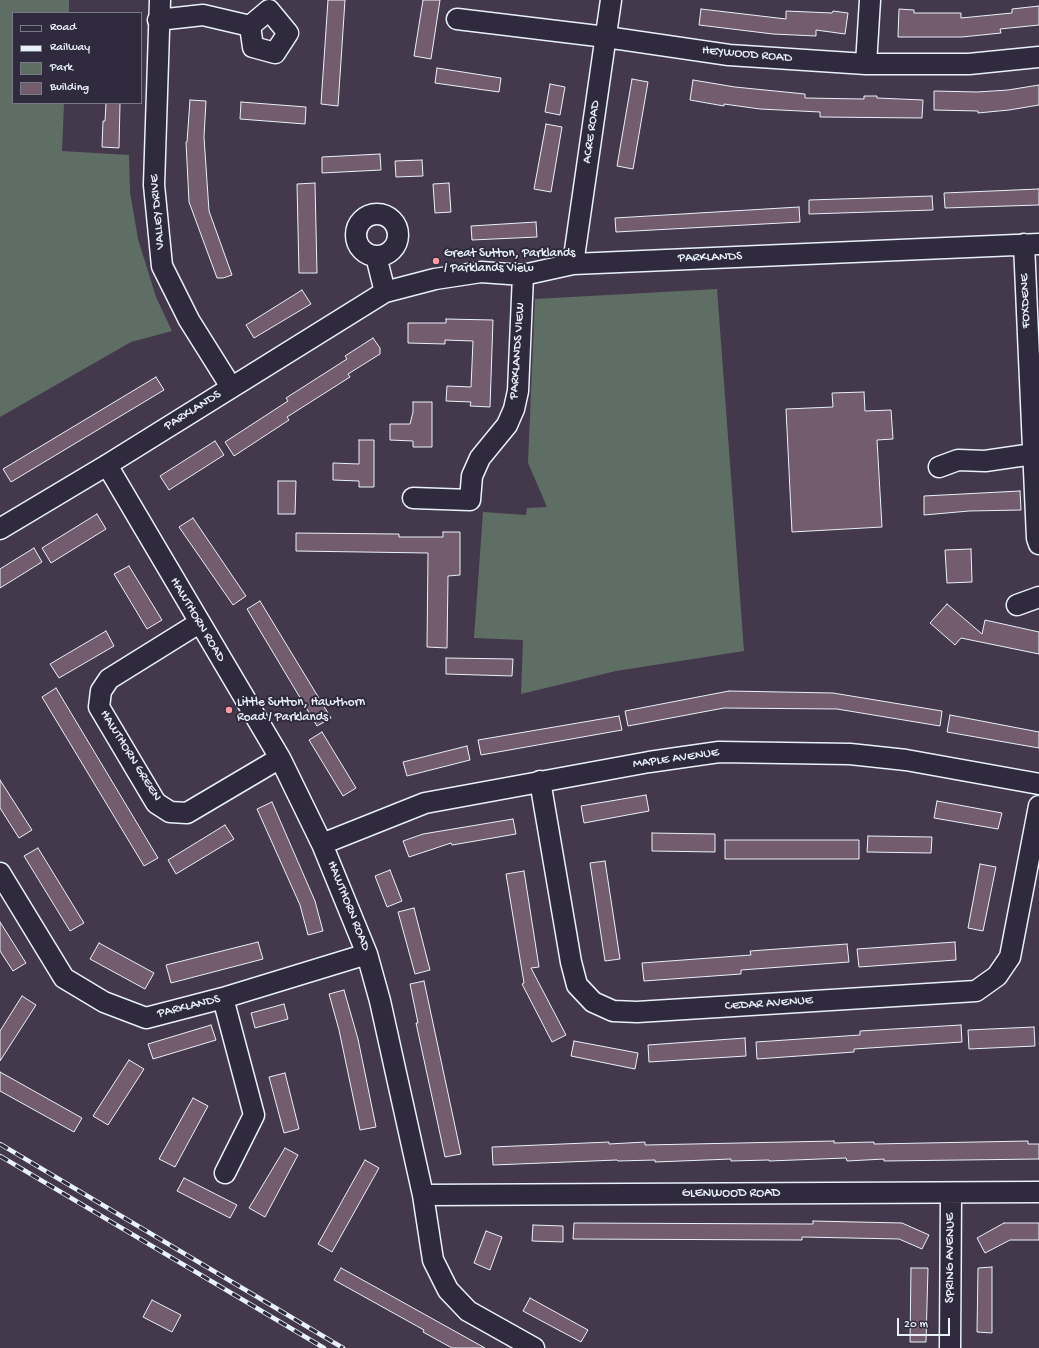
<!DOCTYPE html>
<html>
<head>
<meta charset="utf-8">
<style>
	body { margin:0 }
	#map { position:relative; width:1039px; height:1348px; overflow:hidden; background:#44394c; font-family:"Gochi Hand",sans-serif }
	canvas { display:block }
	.legend { position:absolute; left:12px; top:12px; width:130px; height:92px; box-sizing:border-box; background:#2f2a3d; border:1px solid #797a88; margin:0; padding:5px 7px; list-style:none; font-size:12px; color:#e8f1f8 }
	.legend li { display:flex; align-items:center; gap:8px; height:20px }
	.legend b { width:20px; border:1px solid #797a88 }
	.scale { position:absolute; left:897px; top:1318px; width:53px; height:18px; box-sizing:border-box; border:2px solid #e8f1f8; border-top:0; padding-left:5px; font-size:12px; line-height:14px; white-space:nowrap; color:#e8f1f8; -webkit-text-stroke:3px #2f2a3d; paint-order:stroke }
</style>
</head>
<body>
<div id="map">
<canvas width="1039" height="1348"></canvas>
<ul class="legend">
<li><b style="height:5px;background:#2f2a3d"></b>Road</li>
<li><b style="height:5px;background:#e8f1f8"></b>Railway</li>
<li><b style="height:11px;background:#5f6e65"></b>Park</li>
<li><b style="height:11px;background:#745c6f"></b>Building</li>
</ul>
<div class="scale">20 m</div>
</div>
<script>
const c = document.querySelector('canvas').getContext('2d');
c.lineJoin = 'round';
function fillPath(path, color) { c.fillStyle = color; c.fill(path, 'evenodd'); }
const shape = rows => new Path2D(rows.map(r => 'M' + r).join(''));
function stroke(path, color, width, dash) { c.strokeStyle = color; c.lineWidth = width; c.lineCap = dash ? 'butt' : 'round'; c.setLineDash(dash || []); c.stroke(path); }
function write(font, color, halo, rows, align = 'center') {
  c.font = font + ' "Gochi Hand",sans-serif'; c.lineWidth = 4; c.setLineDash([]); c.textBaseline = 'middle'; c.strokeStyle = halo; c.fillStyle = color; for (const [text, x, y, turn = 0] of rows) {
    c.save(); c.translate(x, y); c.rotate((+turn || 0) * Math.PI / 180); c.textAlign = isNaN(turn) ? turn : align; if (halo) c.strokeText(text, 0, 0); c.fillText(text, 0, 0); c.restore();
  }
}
fillPath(shape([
	[0,0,69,0,69,13,13,13,13,103,64,103,62,151,129,155,130,192,138,239,156,297,172,331,131,342,0,417],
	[717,289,744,651,616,671,521,694,523,640,474,638,483,512,526,515,527,508,547,507,528,463,535,299]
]), '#5f6e65');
const building = shape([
	[328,0,345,0,338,106,321,104,328,0],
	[423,0,440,0,431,59,414,56,423,0],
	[1039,6,1039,25,1000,29,1001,33,962,37,898,37,899,9,914,10,914,13,961,13,961,18,1012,13,1012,9,1039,6],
	[701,9,786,19,786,11,832,13,833,11,848,13,845,34,816,30,816,36,773,34,699,25,701,9],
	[437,68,501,78,499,92,435,83,437,68],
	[632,79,648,82,633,169,617,166,632,79],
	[693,80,735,87,805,94,805,98,864,99,864,96,877,96,877,98,923,100,922,118,820,117,820,112,760,109,724,104,724,106,690,100,693,80],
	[550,84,565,87,560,115,545,112,550,84],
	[1039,85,1039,105,1009,110,978,113,978,111,934,110,934,91,977,92,1008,90,1039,85],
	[190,100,206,101,204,137,209,211,232,275,223,278,217,278,189,202,186,142,187,142,190,100],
	[241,102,306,107,305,124,240,119,241,102],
	[106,103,120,103,119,148,102,147,103,121,105,121,106,103],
	[546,124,562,127,551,192,534,189,546,124],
	[380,154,381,170,322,173,322,157,380,154],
	[422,160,423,176,396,177,395,161,422,160],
	[315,183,317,273,299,273,297,184,315,183],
	[449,183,451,212,435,213,433,184,449,183],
	[1039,189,1039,205,945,208,944,193,1039,189],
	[932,196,933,210,809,214,809,200,932,196],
	[799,207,800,222,616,232,615,218,799,207],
	[536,222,537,237,472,240,471,226,536,222],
	[302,290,311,304,254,338,246,325,302,290],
	[446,319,493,320,490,407,470,406,471,402,446,401,447,386,471,387,473,341,445,340,445,344,408,343,408,323,446,323,446,319],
	[373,338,380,348,380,354,348,374,350,377,287,417,289,420,234,456,225,442,288,401,286,398,347,359,345,356,373,338],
	[156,377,164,390,11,482,3,469,156,377],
	[864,392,865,411,891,410,893,439,877,440,882,527,792,532,786,409,833,407,832,393,864,392],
	[413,402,432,402,432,447,413,447,413,441,390,440,390,424,410,424,413,412,413,402],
	[359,440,374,440,374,487,359,487,359,481,333,480,333,463,359,464,359,440],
	[215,441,224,455,169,490,160,476,215,441],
	[278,481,296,481,295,514,278,514,278,481],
	[1020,491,1021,510,969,511,924,515,924,496,1020,491],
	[97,514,106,529,51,563,42,548,97,514],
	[193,518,246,596,233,605,179,527,193,518],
	[443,532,460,532,460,575,448,576,447,648,427,647,428,553,296,551,296,533,399,534,399,537,443,537,443,532],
	[34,548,42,562,0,588,0,569,34,548],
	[971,549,972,582,947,583,945,550,971,549],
	[129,566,162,620,147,629,114,574,129,566],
	[260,601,331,718,317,726,247,609,260,601],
	[947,604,982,634,985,620,1039,632,1039,654,961,638,955,645,930,623,947,604],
	[106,631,114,646,59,678,50,664,106,631],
	[446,658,513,659,512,676,446,674,446,658],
	[56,688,158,858,144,866,42,697,56,688],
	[729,691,833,693,942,711,940,726,837,709,724,708,628,726,625,711,729,691],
	[950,715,1039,732,1039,748,947,732,950,715],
	[619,716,622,730,481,755,478,740,619,716],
	[322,732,356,788,343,796,309,740,322,732],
	[467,746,470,760,407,776,403,762,467,746],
	[0,780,32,830,19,838,0,808,0,780],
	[646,795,649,811,584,823,581,806,646,795],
	[937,801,1002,813,998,829,934,818,937,801],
	[272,802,315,901,323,931,308,935,300,905,257,809,272,802],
	[513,819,516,834,452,845,451,843,409,857,403,841,423,834,513,819],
	[225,825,234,839,176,874,168,860,225,825],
	[652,833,715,834,715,852,652,851,652,833],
	[868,836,932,837,931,853,867,852,868,836],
	[725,840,859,840,859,859,725,859,725,840],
	[38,848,84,923,70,931,24,856,38,848],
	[605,861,620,959,605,961,590,863,605,861],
	[980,864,996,867,983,931,968,928,980,864],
	[390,870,402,901,387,907,375,876,390,870],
	[524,871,539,967,531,968,566,1035,552,1042,522,984,524,983,506,874,524,871],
	[414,908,430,970,415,974,398,912,414,908],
	[0,922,26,963,13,971,0,951,0,922],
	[258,942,263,959,171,983,166,965,258,942],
	[955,942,956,960,859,967,857,949,955,942],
	[99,943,154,973,145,989,90,959,99,943],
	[847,944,849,962,741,970,741,974,644,981,642,963,751,955,750,951,847,944],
	[424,981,461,1154,445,1157,416,1023,418,1023,410,984,424,981],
	[344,990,358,1039,376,1127,360,1130,339,1030,329,994,344,990],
	[22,996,36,1005,0,1061,0,1031,22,996],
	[284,1004,288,1019,255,1028,251,1013,284,1004],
	[211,1025,216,1040,153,1059,148,1044,211,1025],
	[961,1025,962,1042,854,1049,854,1052,757,1059,756,1042,860,1035,860,1031,961,1025],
	[1034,1027,1035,1046,969,1049,968,1030,1034,1027],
	[745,1038,746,1056,649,1062,648,1045,745,1038],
	[574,1041,638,1053,635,1069,571,1056,574,1041],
	[129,1060,144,1069,108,1125,93,1116,129,1060],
	[0,1072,82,1118,74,1132,0,1091,0,1072],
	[285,1073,299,1129,284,1133,269,1077,285,1073],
	[193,1098,208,1106,175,1167,159,1159,193,1098],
	[834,1141,834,1143,874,1142,874,1144,1028,1141,1028,1144,1039,1144,1039,1159,884,1161,884,1159,847,1161,846,1158,769,1161,769,1160,731,1161,731,1159,655,1162,655,1160,618,1161,617,1160,493,1165,492,1147,609,1142,609,1144,645,1142,645,1145,834,1141],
	[285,1148,298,1155,265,1217,249,1208,285,1148],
	[365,1160,379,1168,332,1252,318,1244,365,1160],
	[184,1178,237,1205,230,1218,177,1191,184,1178],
	[813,1221,902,1223,929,1235,922,1249,899,1239,802,1237,802,1240,573,1239,574,1223,813,1224,813,1221],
	[1004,1223,1039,1223,1039,1240,1010,1240,985,1253,977,1238,1004,1223],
	[533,1225,563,1226,563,1242,532,1241,533,1225],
	[486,1231,502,1237,490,1270,474,1263,486,1231],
	[992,1267,992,1333,977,1332,978,1268,992,1267],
	[341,1268,397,1299,485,1348,452,1348,423,1332,424,1330,334,1280,341,1268],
	[911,1268,928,1268,926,1342,910,1342,911,1268],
	[530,1298,588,1330,581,1342,523,1311,530,1298],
	[152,1300,181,1315,172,1332,143,1317,152,1300]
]);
fillPath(building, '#745c6f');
stroke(building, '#e8f1f8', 1);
const street = shape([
	[160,0,154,185,162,266,189,320,231,387],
	[457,19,606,37,729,55,866,64,969,64,1039,57],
	[158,20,203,15,250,26,269,10,288,33,275,53,253,47,250,26],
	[866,64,870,0],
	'356 235a21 21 0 1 1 42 0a21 21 0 1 1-42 0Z',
	[1024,244,1037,538,1039,544],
	[376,256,385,292],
	[573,264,611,0],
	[107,465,280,758,322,844,367,954,380,1001,423,1195,433,1260,448,1290,468,1311,534,1348],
	[939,467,958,460,985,461,1033,454],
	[413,498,470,500,472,476,480,458,507,425,514,409,518,391,523,275],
	[0,529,107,465,385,292,435,279,481,272,523,275,573,264,1039,244],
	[1017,605,1039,597],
	[199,623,109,679,101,691,99,707,156,803,170,812,187,813,280,758],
	[540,781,571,962,577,985,593,1002,613,1011,637,1012,976,991,997,976,1010,957,1039,806],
	[322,844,425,803,649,762,719,752,850,754,906,760,1039,784],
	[0,873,64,978,104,1002,146,1018,223,998,367,954],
	[223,998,254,1115,225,1173],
	[423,1195,1039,1192],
	[950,1348,951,1193]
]);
stroke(street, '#e8f1f8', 23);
stroke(street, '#2f2a3d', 20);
const rail = shape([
	[0,1144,343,1348],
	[0,1156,324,1348]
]);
stroke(rail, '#e8f1f8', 4.5);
stroke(rail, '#2f2a3d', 3, [9]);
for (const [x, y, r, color] of [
	[436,261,4,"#ff9aa2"],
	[229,710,4,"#ff9aa2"]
]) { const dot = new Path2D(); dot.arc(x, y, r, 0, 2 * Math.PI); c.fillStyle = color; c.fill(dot); stroke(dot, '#2f2a3d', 1.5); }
write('13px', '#e8f1f8', '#2f2a3d', [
	["HEYWOOD ROAD",747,55,5],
	["ACRE ROAD",592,132,-82],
	["VALLEY DRIVE",158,212,-95],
	["PARKLANDS",710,258,-2],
	["FOXDENE",1026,301,-92],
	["PARKLANDS VIEW",518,351,-86],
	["PARKLANDS",193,411,-32],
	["HAWTHORN ROAD",197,620,59],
	["HAWTHORN GREEN",130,756,58],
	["MAPLE AVENUE",676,759,-8],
	["HAWTHORN ROAD",348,906,68],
	["CEDAR AVENUE",769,1004,-4],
	["PARKLANDS",189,1007,-14],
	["GLENWOOD ROAD",731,1194],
	["SPRING AVENUE",951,1258,-90]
]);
write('13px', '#e8f1f8', '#2f2a3d', [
	["Great Sutton, Parklands",444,254],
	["/ Parklands View",444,269],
	["Little Sutton, Hawthorn",237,703],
	["Road / Parklands",237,718]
], 'left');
</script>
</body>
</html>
